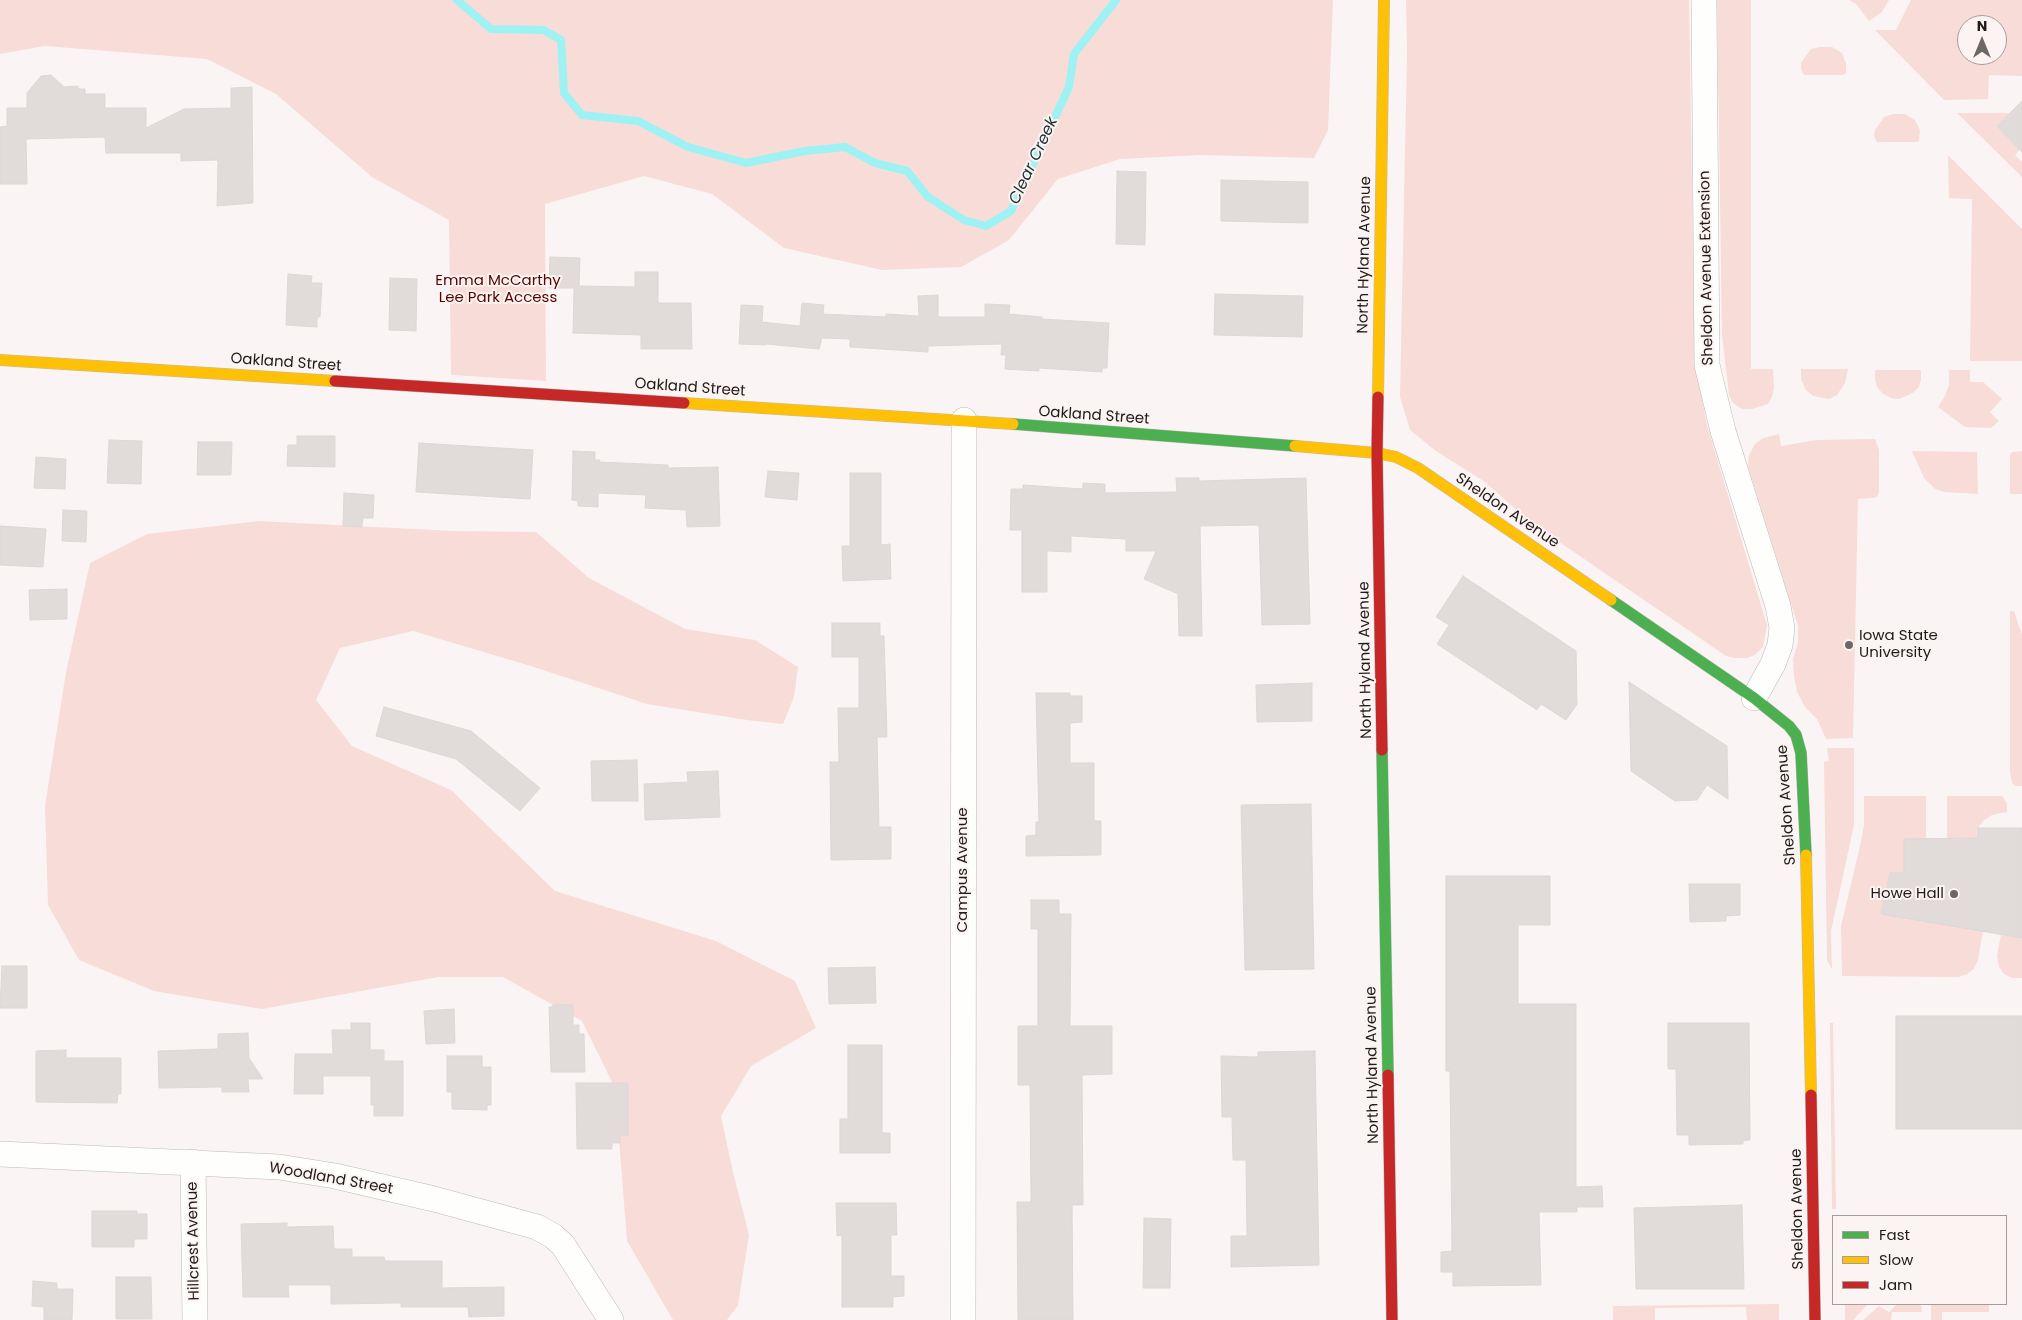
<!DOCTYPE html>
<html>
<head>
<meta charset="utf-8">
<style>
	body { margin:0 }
	#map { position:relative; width:2022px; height:1320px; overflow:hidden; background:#faf5f4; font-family:Poppins,sans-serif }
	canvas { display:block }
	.legend { position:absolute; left:1832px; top:1215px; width:175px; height:90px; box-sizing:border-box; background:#fcf4f2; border:1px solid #a49d9b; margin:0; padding:6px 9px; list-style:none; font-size:15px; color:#211a19 }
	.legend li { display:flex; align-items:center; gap:10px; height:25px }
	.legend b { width:25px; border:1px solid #a49d9b }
	.north { position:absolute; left:1957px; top:15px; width:50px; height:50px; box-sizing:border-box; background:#fcf4f2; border:1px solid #a49d9b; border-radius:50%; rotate:0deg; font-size:14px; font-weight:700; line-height:20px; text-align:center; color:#211a19 }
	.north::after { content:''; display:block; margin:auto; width:18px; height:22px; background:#6d6766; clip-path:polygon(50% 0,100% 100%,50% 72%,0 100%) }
</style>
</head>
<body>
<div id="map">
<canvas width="2022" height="1320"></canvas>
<ul class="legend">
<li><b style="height:6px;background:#4caf50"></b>Fast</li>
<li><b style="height:6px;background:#ffc107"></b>Slow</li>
<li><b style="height:6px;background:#c62828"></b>Jam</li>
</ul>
<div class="north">N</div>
</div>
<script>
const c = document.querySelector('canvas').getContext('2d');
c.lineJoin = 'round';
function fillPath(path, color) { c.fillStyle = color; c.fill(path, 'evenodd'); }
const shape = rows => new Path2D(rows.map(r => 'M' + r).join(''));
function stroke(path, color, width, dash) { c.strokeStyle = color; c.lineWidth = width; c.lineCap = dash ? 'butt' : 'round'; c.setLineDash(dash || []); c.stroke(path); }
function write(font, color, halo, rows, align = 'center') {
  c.font = font + ' Poppins,sans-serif'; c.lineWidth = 4; c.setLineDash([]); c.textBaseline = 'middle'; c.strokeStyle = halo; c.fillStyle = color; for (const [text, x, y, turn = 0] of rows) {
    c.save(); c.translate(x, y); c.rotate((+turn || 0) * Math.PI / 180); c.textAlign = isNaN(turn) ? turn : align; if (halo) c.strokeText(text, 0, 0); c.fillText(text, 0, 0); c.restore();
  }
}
fillPath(shape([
	[0,0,1333,0,1328,130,1314,158,1202,155,1120,159,1058,179,1009,240,961,267,882,270,784,248,712,194,644,176,545,204,546,381,451,375,449,220,372,177,276,94,207,59,45,46,0,54],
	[1406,0,1689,0,1695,363,1707,425,1767,625,1763,647,1755,655,1747,658,1735,658,1726,656,1530,522,1485,482,1436,451,1410,430,1400,397,1407,52],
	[1717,0,1751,0,1751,369,1773,369,1774,388,1772,397,1768,404,1752,409,1742,409,1733,403,1729,395,1722,335],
	[1849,0,1889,0,1882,12,1869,21,1856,4],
	[1911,0,2022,0,2022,76,1989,75,1988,99,1944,100,1875,30,1896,30],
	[1967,25,1997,25,1997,55,1967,55],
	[1820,47,1832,47,1842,53,1846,63,1846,73,1843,75,1804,75,1801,69,1801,63,1811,49],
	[1957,113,2010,113,1997,126,2020,150,2015,155,2022,162,2022,177],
	[1893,114,1905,114,1915,120,1920,130,1919,141,1916,142,1877,142,1874,136,1875,130,1884,117],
	[1948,155,2022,229,2022,361,1970,361,1972,199,1949,198],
	[1801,369,1848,369,1845,383,1837,395,1829,399,1813,396,1806,390,1801,379],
	[1875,370,1921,370,1921,380,1919,387,1913,393,1899,399,1891,398,1883,394,1877,387,1875,380],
	[1949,370,1970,370,1970,382,1983,382,2002,399,1990,412,1999,421,1991,428,1965,427,1938,407,1945,396,1949,385],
	[1779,434,1781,446,1817,440,1875,439,1879,450,1879,492,1877,497,1872,498,1858,499,1853,738,1826,739,1817,719,1805,707,1797,692,1794,676,1793,659,1798,642,1798,626,1748,466,1749,455,1755,444,1763,438],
	[1912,451,1977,452,1978,494,1944,492,1935,489,1924,478],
	[2022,451,2022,494,2010,494,2010,455,2012,452],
	[259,521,453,531,536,532,589,578,685,629,755,640,798,667,794,697,783,724,747,720,647,704,534,667,413,631,340,648,316,700,352,746,451,790,555,891,716,941,795,981,816,1028,751,1066,721,1116,733,1172,749,1235,738,1305,727,1320,673,1320,627,1241,615,1088,582,1021,503,977,438,977,262,1009,154,991,79,960,48,905,45,806,66,672,90,563,147,534],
	[2010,611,2014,611,2022,635,2022,786,2016,786,2012,783,2010,772],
	[1827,748,1854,748,1854,825,1831,931,1832,969,1827,960,1824,762,1829,761],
	[1864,796,1926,796,1926,839,1904,839,1904,873,1890,874,1881,914,1983,931,1978,960,1974,969,1967,974,1958,977,1842,976,1841,926,1860,846,1864,825],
	[1947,796,2002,796,2007,803,2007,812,1992,815,1983,821,1978,828,1978,838,1947,838],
	[2001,935,2022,938,2022,978,2012,978,2004,974,1999,967,1997,955],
	[1830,1023,1833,1023,1836,1209,1832,1209],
	[1779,1304,1779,1320,1747,1320,1746,1307,1655,1308,1655,1320,1613,1320,1613,1306],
	[1845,1304,1868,1304,1853,1320,1845,1320],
	[1897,1304,1921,1304,1922,1312,1892,1312,1891,1320,1863,1320,1879,1306,1889,1312],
	[1931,1304,1989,1304,1989,1312,1942,1312,1942,1320,1931,1320]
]), '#f8dcd7');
stroke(shape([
	[457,0,491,29,544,30,561,40,564,93,582,115,638,121,688,147,746,163,805,151,845,147,875,163,907,171,928,197,964,220,986,226,1011,211,1069,87,1074,54,1116,0]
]), '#9ef2f3', 8);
const building = shape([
	[51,75,64,87,78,86,78,89,85,89,85,94,105,94,105,108,146,108,146,128,184,109,231,108,231,88,252,87,253,203,217,206,218,160,181,161,181,153,106,153,105,137,26,139,27,184,0,184,0,127,7,126,7,108,27,108,27,93,41,76,51,75],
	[2022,101,2022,152,1997,126,2022,101],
	[1117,171,1146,172,1145,245,1116,244,1117,171],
	[1221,180,1308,182,1308,223,1221,221,1221,180],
	[550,257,580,258,579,286,635,287,635,272,658,272,658,303,691,303,692,349,641,349,641,335,573,333,574,288,549,288,550,257],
	[288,274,312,276,311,283,322,283,320,317,317,317,317,327,286,325,288,274],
	[390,278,417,279,416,331,389,330,390,278],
	[1215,294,1303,296,1302,337,1214,335,1215,294],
	[938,295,938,317,985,317,985,304,1010,305,1009,314,1042,317,1042,319,1109,323,1107,368,1102,368,1102,372,1039,368,1039,371,1005,369,1006,355,1001,355,1002,344,928,346,928,352,850,347,850,339,822,338,819,349,766,344,766,345,739,344,741,305,763,306,762,322,800,326,802,303,824,305,823,314,886,317,886,314,919,316,918,296,938,295],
	[297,436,335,436,335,467,287,466,288,445,297,445,297,436],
	[109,440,142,441,141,484,107,483,109,440],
	[198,442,232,442,231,475,197,475,198,442],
	[419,443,533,450,530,499,416,492,419,443],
	[573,451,595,452,595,460,600,460,599,462,668,465,668,468,718,467,720,526,687,527,686,510,645,508,646,495,598,493,598,507,578,506,578,501,572,500,573,451],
	[36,457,66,459,65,489,34,488,36,457],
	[768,471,799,473,797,500,765,497,768,471],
	[850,473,881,473,881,545,890,544,891,579,843,581,842,546,850,546,850,473],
	[1176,478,1199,478,1199,481,1306,478,1310,624,1262,625,1259,525,1200,526,1202,636,1179,636,1178,594,1144,579,1156,551,1126,551,1126,539,1071,536,1071,552,1047,551,1047,592,1022,592,1022,530,1010,530,1011,489,1023,489,1023,485,1083,489,1083,483,1105,484,1105,493,1177,492,1176,478],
	[344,493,374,495,373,518,363,518,362,527,343,526,344,493],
	[63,510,87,511,86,542,62,541,63,510],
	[0,526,46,529,43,567,0,565,0,526],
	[1463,576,1576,651,1577,704,1566,720,1541,704,1537,710,1437,644,1449,625,1436,617,1463,576],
	[67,589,67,619,30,620,29,590,67,589],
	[832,623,880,623,880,636,884,636,887,737,877,737,879,827,891,827,891,859,831,860,830,762,839,762,838,708,859,708,859,657,832,657,832,623],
	[1629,682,1727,746,1728,799,1707,785,1697,800,1675,801,1631,771,1629,682],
	[1312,683,1312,721,1257,722,1256,685,1312,683],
	[1036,693,1070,693,1070,696,1082,696,1082,722,1070,723,1070,763,1094,763,1094,821,1101,821,1101,855,1026,856,1026,836,1036,835,1036,822,1039,822,1036,693],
	[384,707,471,731,540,788,520,811,456,759,376,736,384,707],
	[637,760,638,801,592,801,591,761,637,760],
	[718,771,720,817,645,820,644,784,688,782,687,772,718,771],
	[1311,804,1314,969,1245,970,1241,805,1311,804],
	[1978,828,2022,828,2022,938,1881,914,1890,873,1904,873,1904,839,1978,838,1978,828],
	[1446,876,1550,876,1550,925,1518,925,1518,1004,1576,1004,1576,1187,1602,1186,1603,1207,1577,1207,1577,1212,1539,1212,1541,1285,1453,1286,1453,1272,1441,1272,1441,1252,1452,1251,1450,1071,1446,1071,1446,876],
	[1689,884,1740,884,1740,915,1726,916,1726,921,1690,922,1689,884],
	[1031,900,1059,900,1059,914,1071,914,1070,1026,1112,1026,1112,1074,1082,1075,1083,1205,1072,1205,1073,1320,1018,1320,1017,1202,1031,1202,1030,1085,1018,1085,1018,1026,1038,1026,1038,929,1031,929,1031,900],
	[2,966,27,966,27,1008,0,1008,2,966],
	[875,967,876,1003,829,1004,828,968,875,967],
	[553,1005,573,1005,573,1025,579,1025,579,1034,584,1034,585,1072,551,1072,549,1007,553,1007,553,1005],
	[454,1009,455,1043,426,1044,424,1011,454,1009],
	[1896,1016,2022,1016,2022,1129,1896,1129,1896,1016],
	[351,1023,370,1023,370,1050,384,1050,384,1061,403,1061,403,1116,374,1116,374,1105,371,1105,371,1076,323,1076,323,1094,294,1094,295,1054,333,1054,332,1030,351,1030,351,1023],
	[1668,1023,1749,1023,1750,1140,1743,1141,1743,1144,1689,1145,1689,1135,1677,1135,1676,1069,1668,1069,1668,1023],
	[248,1033,249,1058,263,1079,248,1079,249,1092,222,1092,222,1087,159,1088,158,1051,218,1049,218,1034,248,1033],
	[848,1045,882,1045,882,1133,890,1133,890,1153,840,1153,840,1119,848,1119,848,1045],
	[66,1050,66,1058,121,1058,121,1094,118,1094,117,1103,36,1102,36,1051,66,1050],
	[1315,1051,1319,1265,1231,1267,1231,1236,1247,1236,1246,1160,1233,1160,1232,1117,1222,1117,1221,1056,1258,1057,1258,1052,1315,1051],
	[447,1056,482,1056,482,1067,491,1067,491,1105,487,1105,487,1110,452,1109,452,1092,447,1092,447,1056],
	[576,1083,628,1083,628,1135,620,1135,620,1143,612,1143,612,1149,577,1149,576,1083],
	[836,1203,896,1203,897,1235,891,1235,891,1276,904,1276,904,1296,893,1297,893,1307,842,1307,842,1235,837,1236,836,1203],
	[1742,1205,1744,1289,1636,1289,1634,1208,1742,1205],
	[92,1211,137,1211,137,1214,147,1214,147,1239,134,1239,134,1247,92,1247,92,1211],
	[1144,1218,1171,1219,1170,1288,1143,1288,1144,1218],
	[287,1223,287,1227,333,1226,334,1249,352,1249,352,1257,384,1257,385,1261,442,1261,442,1288,504,1287,504,1316,469,1317,468,1307,401,1307,401,1303,331,1304,331,1285,288,1285,289,1297,243,1297,241,1224,287,1223],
	[116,1277,151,1277,152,1319,116,1319,116,1277],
	[33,1281,57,1283,57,1289,73,1289,72,1320,44,1320,44,1307,32,1306,33,1281]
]);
fillPath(building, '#e1dbda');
stroke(building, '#ddd7d6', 1);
const street = shape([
	[1704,0,1707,365,1723,431,1778,606,1782,628,1780,645,1773,664,1754,698],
	[0,1154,279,1167,335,1176,434,1199,537,1227,553,1236,563,1245,611,1320],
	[193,1162,195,1320],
	[963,1320,964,420]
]);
const fast = shape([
	[1013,424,1295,446],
	[1611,600,1754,698,1789,726,1796,735,1801,753,1806,855],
	[1382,750,1388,1075]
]);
const slow = shape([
	[0,360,335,381],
	[1378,397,1384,0],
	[684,403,1013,424],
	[1295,446,1377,453,1396,457,1418,468,1611,600],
	[1806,855,1811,1095]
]);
const jam = shape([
	[335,381,684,403],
	[1378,397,1377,453,1382,750],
	[1388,1075,1392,1320],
	[1811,1095,1815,1320]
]);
stroke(street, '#bfb8b8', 26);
stroke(fast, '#bfb8b8', 12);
stroke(slow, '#bfb8b8', 12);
stroke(jam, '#bfb8b8', 12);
stroke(street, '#fefefd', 25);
stroke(fast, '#4caf50', 11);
stroke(slow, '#ffc107', 11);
stroke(jam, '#c62828', 11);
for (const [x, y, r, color] of [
	[1849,645,5,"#6d6766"],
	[1954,894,5,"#6d6766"]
]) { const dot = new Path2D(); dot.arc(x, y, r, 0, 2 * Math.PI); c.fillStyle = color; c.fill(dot); stroke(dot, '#fcf4f2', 2); }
write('15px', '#211a19', '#fcf4f2', [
	["North Hyland Avenue",1365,255,-89],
	["Sheldon Avenue Extension",1707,268,-91],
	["Oakland Street",286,363,4],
	["Oakland Street",690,388,4],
	["Oakland Street",1094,416,4],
	["Sheldon Avenue",1507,511,34],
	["North Hyland Avenue",1366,660,-91],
	["Sheldon Avenue",1787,805,-94],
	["Campus Avenue",963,870,-90],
	["North Hyland Avenue",1373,1065,-91],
	["Woodland Street",331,1179,10],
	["Sheldon Avenue",1798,1209,-91],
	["Hillcrest Avenue",194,1241,-91]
]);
write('15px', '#550402', '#fcf4f2', [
	["Emma McCarthy",498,281],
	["Lee Park Access",498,298]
]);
write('15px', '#211a19', '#fcf4f2', [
	["Iowa State",1859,636],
	["University",1859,653],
	["Howe Hall",1944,894,"right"]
], 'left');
write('italic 16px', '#1a3030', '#fcf4f2', [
	["Clear Creek",1034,161,-65]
]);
</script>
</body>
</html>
